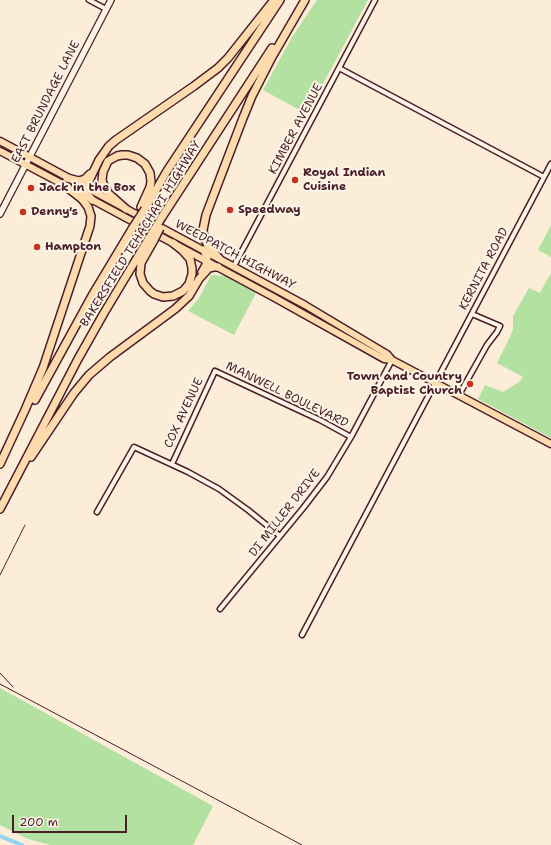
<!DOCTYPE html>
<html>
<head>
<meta charset="utf-8">
<style>
	body { margin:0 }
	#map { position:relative; width:551px; height:845px; overflow:hidden; background:#fbedd8; font-family:"Shantell Sans",sans-serif }
	canvas { display:block }
	.scale { position:absolute; left:12px; top:815px; width:115px; height:18px; box-sizing:border-box; border:2px solid #4a1f2b; border-top:0; padding-left:5px; font-size:12px; line-height:14px; white-space:nowrap; color:#4a1f2b; -webkit-text-stroke:3px #fcf5e5; paint-order:stroke }
</style>
</head>
<body>
<div id="map">
<canvas width="551" height="845"></canvas>
<div class="scale">200 m</div>
</div>
<script>
const c = document.querySelector('canvas').getContext('2d');
c.lineJoin = 'round';
function fillPath(path, color) { c.fillStyle = color; c.fill(path, 'evenodd'); }
const shape = rows => new Path2D(rows.map(r => 'M' + r).join(''));
function stroke(path, color, width, dash) { c.strokeStyle = color; c.lineWidth = width; c.lineCap = dash ? 'butt' : 'round'; c.setLineDash(dash || []); c.stroke(path); }
function write(font, color, halo, rows, align = 'center') {
  c.font = font + ' "Shantell Sans",sans-serif'; c.lineWidth = 4; c.setLineDash([]); c.textBaseline = 'middle'; c.strokeStyle = halo; c.fillStyle = color; for (const [text, x, y, turn = 0] of rows) {
    c.save(); c.translate(x, y); c.rotate((+turn || 0) * Math.PI / 180); c.textAlign = isNaN(turn) ? turn : align; if (halo) c.strokeText(text, 0, 0); c.fillText(text, 0, 0); c.restore();
  }
}
fillPath(shape([
	[317,0,368,0,307,114,263,90,292,37],
	[551,225,551,257,538,250],
	[551,273,551,438,478,399,485,385,503,392,519,382,523,377,497,363,510,337,513,329,513,316,529,288,540,293],
	[211,275,225,276,256,293,234,335,188,311,199,298],
	[0,688,213,806,193,845,50,845,28,839,0,825]
]), '#b2e1a1');
stroke(shape([
	[0,836,22,845]
]), '#8fd4f1', 4);
const street = shape([
	[89,0,106,9],
	[339,68,544,177],
	[234,266,375,0],
	[459,395,487,345,497,332,500,326,472,314],
	[172,464,215,371,320,420,351,437],
	[97,512,134,447,188,472,219,489,248,510,280,536],
	[220,609,304,507,327,477,351,437,392,360],
	[302,635,551,164]
]);
const secondary = shape([
	[0,214,111,0]
]);
const primary = shape([
	[0,141,305,305,387,354,392,360],
	[0,151,68,187],
	[76,191,275,298,384,359,392,360,551,444]
]);
const highway = shape([
	[67,178,79,181,85,179,90,174],
	[92,200,87,194,86,191,88,183,99,160,109,146,116,140,194,86,218,68,228,58,274,0],
	[126,209,108,193,104,186,102,180,103,172,108,161,117,156,122,155,128,155,137,158,145,164,150,173,151,182,150,187,141,207],
	[145,209,167,171,280,0],
	[162,217,272,48],
	[154,240,141,263,140,274,143,283,150,291,154,294,163,297,173,296,183,291,189,284,192,274,192,268,190,259,182,250,173,243],
	[219,258,209,247,204,238,203,230,206,215,243,118,252,96,272,57,305,0],
	[202,272,206,265,207,257,204,250],
	[35,400,93,294,132,229],
	[31,457,74,393,89,375,110,357,175,309,189,296,199,279,209,268,214,267,218,267],
	[0,464,25,410,43,368,90,226,91,216,88,207,82,199,64,185],
	[0,509,78,359,104,313,149,238]
]);
stroke(street, '#4a1f2b', 7);
stroke(secondary, '#4a1f2b', 8);
stroke(primary, '#4a1f2b', 9);
stroke(highway, '#4a1f2b', 10);
stroke(street, '#fcf5e5', 4);
stroke(secondary, '#fcf5e5', 5.5);
stroke(primary, '#fedbac', 6);
stroke(highway, '#fedbac', 7);
stroke(shape([
	[0,575,25,525],
	[0,673,13,687],
	[0,684,302,845]
]), '#4a1f2b', 1);
const highwayBridge = shape([
	[132,229,145,209],
	[149,238,162,217],
	[154,240,160,228]
]);
stroke(highwayBridge, '#4a1f2b', 10, []);
stroke(highwayBridge, '#fedbac', 7);
for (const [x, y, r, color] of [
	[295,180,4,"#c8321e"],
	[31,188,4,"#c8321e"],
	[230,210,4,"#c8321e"],
	[23,212,4,"#c8321e"],
	[37,247,4,"#c8321e"],
	[470,384,4,"#c8321e"]
]) { const dot = new Path2D(); dot.arc(x, y, r, 0, 2 * Math.PI); c.fillStyle = color; c.fill(dot); stroke(dot, '#fcf5e5', 1.5); }
write('12px', '#4a1f2b', '#fcf5e5', [
	["EAST BRUNDAGE LANE",46,102,-63],
	["KIMBER AVENUE",296,129,-62],
	["BAKERSFIELD TEHACHAPI HIGHWAY",141,234,-58],
	["WEEDPATCH HIGHWAY",235,255,28],
	["KERNITA ROAD",484,269,-62],
	["MANWELL BOULEVARD",287,395,26],
	["COX AVENUE",184,413,-65],
	["DI MILLER DRIVE",285,513,-52]
]);
write('bold 12px', '#4a1f2b', '#fcf5e5', [
	["Royal Indian",303,173],
	["Cuisine",303,187],
	["Jack in the Box",39,188],
	["Speedway",238,210],
	["Denny's",31,212],
	["Hampton",45,247],
	["Town and Country",462,377,"right"],
	["Baptist Church",462,391,"right"]
], 'left');
</script>
</body>
</html>
